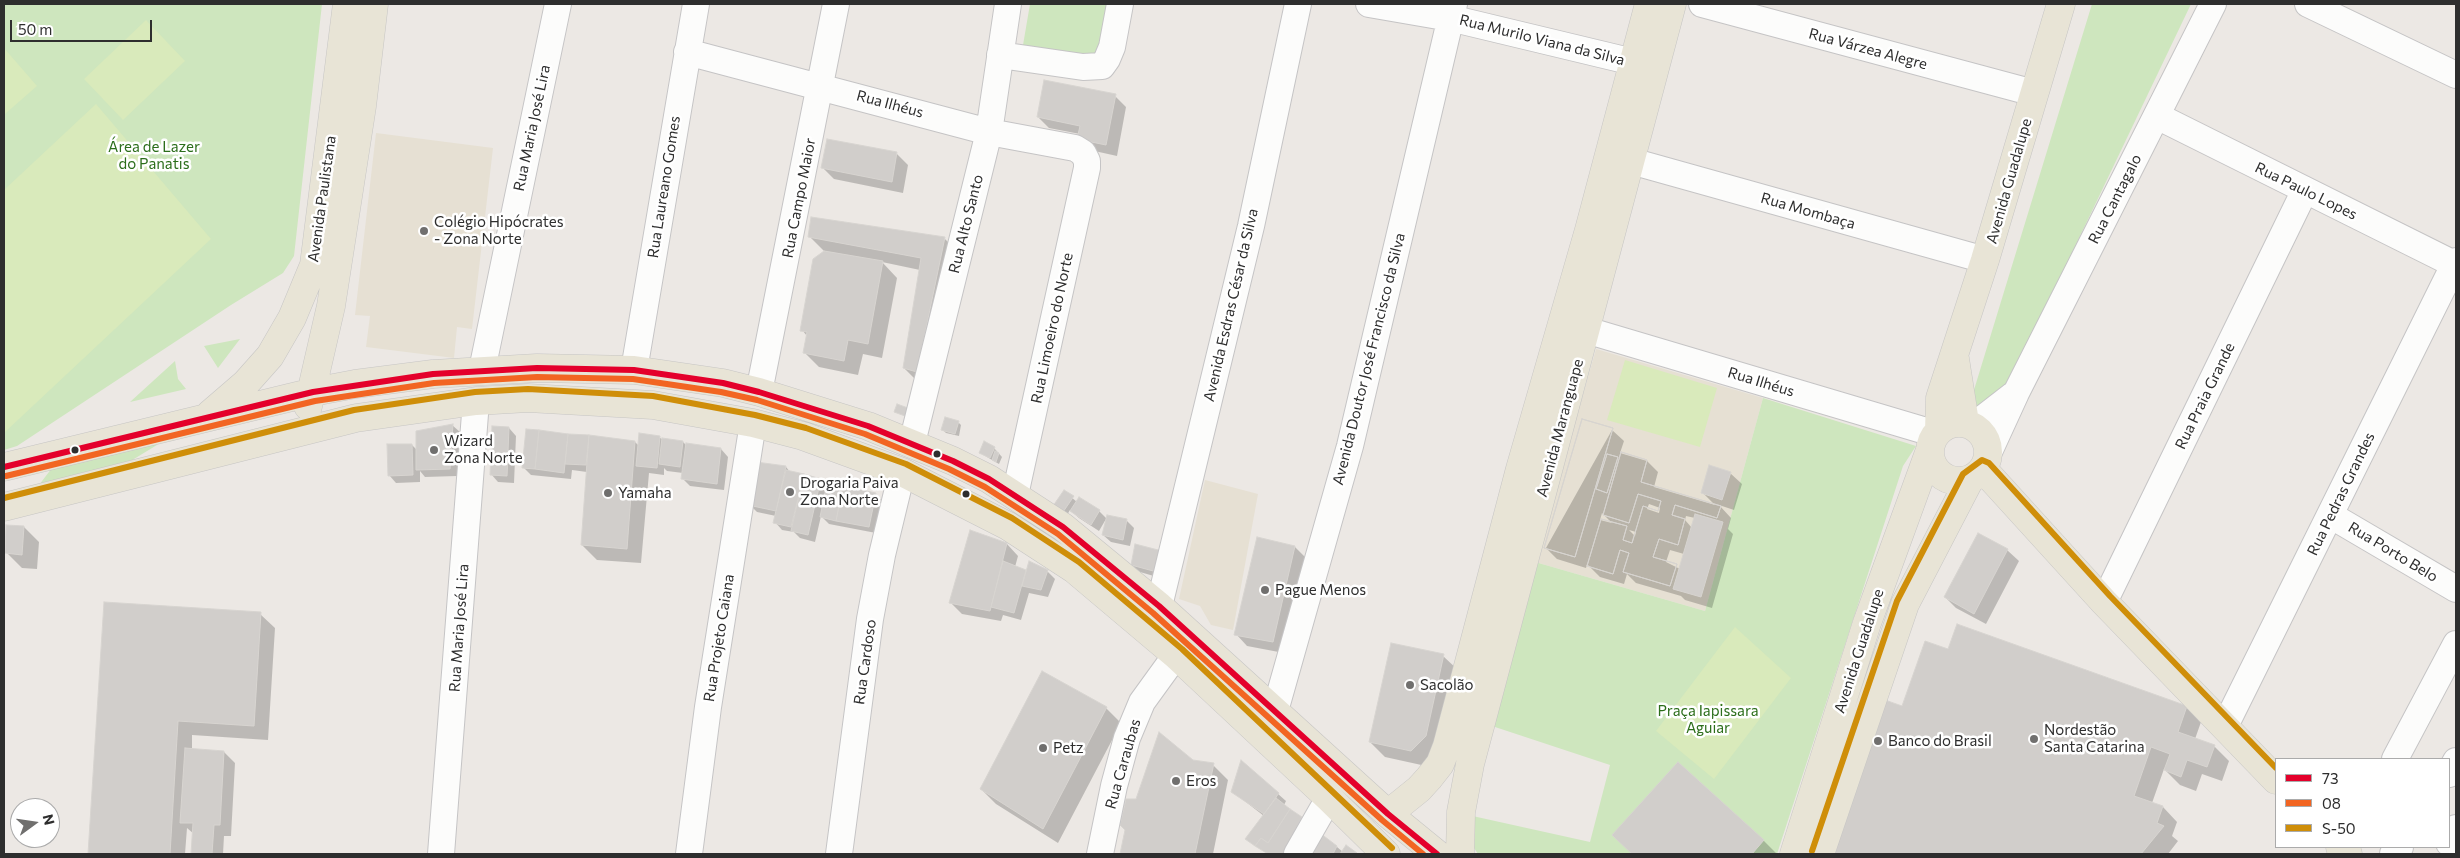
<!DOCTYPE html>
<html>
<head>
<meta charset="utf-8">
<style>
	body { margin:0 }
	#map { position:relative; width:2460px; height:858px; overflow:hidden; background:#ece8e4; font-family:Commissioner,sans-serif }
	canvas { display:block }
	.frame { position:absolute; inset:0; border:5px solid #2e2e2e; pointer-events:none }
	.legend { position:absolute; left:2275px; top:758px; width:175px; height:90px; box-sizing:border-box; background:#fff; border:1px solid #ababab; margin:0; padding:6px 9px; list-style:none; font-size:15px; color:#2e2e2e }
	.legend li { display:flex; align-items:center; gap:10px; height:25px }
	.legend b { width:25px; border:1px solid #ababab }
	.north { position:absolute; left:10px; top:798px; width:50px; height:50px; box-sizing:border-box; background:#fff; border:1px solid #ababab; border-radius:50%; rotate:76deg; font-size:14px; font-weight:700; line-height:20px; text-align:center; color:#2e2e2e }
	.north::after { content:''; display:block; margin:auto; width:18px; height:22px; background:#706f6e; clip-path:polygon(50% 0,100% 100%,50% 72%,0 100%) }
	.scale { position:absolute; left:10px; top:20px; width:142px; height:22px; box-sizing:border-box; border:2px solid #2e2e2e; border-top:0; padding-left:6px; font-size:15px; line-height:18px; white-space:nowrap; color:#2e2e2e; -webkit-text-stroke:4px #fff; paint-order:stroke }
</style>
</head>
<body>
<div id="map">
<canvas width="2460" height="858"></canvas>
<div class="frame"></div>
<ul class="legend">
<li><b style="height:6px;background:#e4002b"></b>73</li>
<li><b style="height:6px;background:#f26522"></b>08</li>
<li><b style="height:6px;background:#cf8e09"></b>S-50</li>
</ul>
<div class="north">N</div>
<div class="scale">50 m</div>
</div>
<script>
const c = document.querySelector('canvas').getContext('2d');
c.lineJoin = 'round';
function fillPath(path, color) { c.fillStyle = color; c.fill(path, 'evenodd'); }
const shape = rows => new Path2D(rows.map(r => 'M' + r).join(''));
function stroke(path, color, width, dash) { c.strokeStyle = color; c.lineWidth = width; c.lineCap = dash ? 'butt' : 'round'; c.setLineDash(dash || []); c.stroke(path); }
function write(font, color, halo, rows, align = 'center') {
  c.font = font + ' Commissioner,sans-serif'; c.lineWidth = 5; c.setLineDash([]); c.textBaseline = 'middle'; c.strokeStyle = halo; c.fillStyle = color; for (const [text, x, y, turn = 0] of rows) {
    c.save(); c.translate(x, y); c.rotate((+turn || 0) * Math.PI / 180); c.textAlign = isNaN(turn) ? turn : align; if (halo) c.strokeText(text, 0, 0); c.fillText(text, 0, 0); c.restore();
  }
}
fillPath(shape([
	[376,133,493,148,472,329,457,327,454,358,366,347,370,316,355,315],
	[1596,349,1763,398,1705,611,1535,562],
	[1205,480,1258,494,1233,630,1211,625,1200,606,1179,599]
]), '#e6e0d3');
fillPath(shape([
	[4,4,322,4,294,256,283,273,231,305,17,446,4,450],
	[1030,4,1109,4,1097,63,1022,51],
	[2092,4,2191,4,2004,395,1966,416],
	[240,339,218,368,204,346],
	[175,361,178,379,186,389,130,402],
	[1763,398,1916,446,1903,466,1777,854,1478,854,1470,842,1468,815,1590,842,1610,765,1492,726,1535,562,1705,611],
	[156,440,157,445,129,462,39,485,55,464]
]), '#cee6be');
fillPath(shape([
	[146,20,185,61,123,120,84,79],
	[4,48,37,86,5,114,4,113],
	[96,104,211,239,4,433,4,190],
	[1625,360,1717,388,1700,447,1607,420],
	[1735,627,1791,678,1714,779,1656,731]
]), '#d9eabb');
fillPath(shape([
	[1115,96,1126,107,1117,156,1090,150,1080,134,1049,128,1038,117],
	[897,154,908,165,903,193,834,179,823,168],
	[809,236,944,238,959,253,919,383,904,368,920,270,882,262,897,278,882,358,863,354,858,375,819,367,804,352,807,336,802,330,825,252],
	[958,422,961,425,959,436,946,433,943,430],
	[452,425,460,432,457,476,425,477,420,471,420,482,396,483,389,475,412,445,418,451],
	[509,428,516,436,514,483,498,482,491,474],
	[1612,430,1624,441,1620,453,1647,461,1658,472,1654,487,1715,505,1702,492,1730,473,1742,484,1734,510,1719,505,1731,518,1728,529,1733,534,1712,608,1685,600,1681,596,1636,583,1627,574,1624,584,1600,577,1587,564,1586,568,1557,559,1546,548],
	[1649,504,1660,508,1659,513,1647,509],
	[1602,513,1612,523,1600,520],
	[1686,516,1695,518,1692,528,1685,520],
	[1629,530,1636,532,1635,536],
	[1670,550,1684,554,1680,569,1666,562],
	[527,431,635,442,639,446,659,437,663,440,683,442,687,446,721,449,728,457,724,490,690,486,682,478,683,473,667,471,664,468,664,475,649,473,641,563,597,560,582,545,587,472,572,470,571,479,531,475,523,467],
	[994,448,1002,457,999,464,980,453],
	[757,464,786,467,791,473,820,480,828,487,875,494,883,501,876,533,829,524,821,516,815,542,800,538,794,532,782,530,775,522,776,516,757,512,749,504],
	[1064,491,1077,502,1079,499,1099,511,1107,519,1126,520,1134,528,1130,546,1111,542,1103,535,1106,519,1099,531,1079,518,1070,510,1067,515,1058,509],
	[24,527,39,542,37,569,22,568,7,553],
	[971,531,1007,544,1018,556,1015,567,1027,572,1047,571,1055,579,1048,597,1029,593,1021,620,1003,615,1001,621,962,614,951,603],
	[1136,546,1164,579,1140,572,1132,565],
	[1295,547,1306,558,1284,653,1247,646,1236,634],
	[2007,550,2019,561,1986,624,1956,608,1945,597],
	[105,603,260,614,275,628,268,740,192,735,192,750,224,752,235,763,231,836,224,836,223,854,192,854,194,834,187,828,185,854,90,854],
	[1949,651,2186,707,2201,722,2195,739,2214,746,2229,761,2222,781,2202,774,2196,791,2180,785,2164,769,2152,803,2163,807,2177,822,2172,836,2178,841,2168,854,1830,854,1903,708],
	[1443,656,1458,670,1426,766,1385,757,1370,742],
	[1106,708,1121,723,1058,843,996,804,981,789],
	[1192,761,1213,765,1228,780,1213,854,1121,854,1126,830,1137,800],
	[1242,762,1286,801,1284,805,1309,825,1294,854,1268,854,1246,839,1264,816,1233,792],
	[1678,763,1764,841,1777,854,1633,854,1613,835],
	[1337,847,1343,852,1347,847,1356,854,1312,854,1307,849]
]), '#0003');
const building = shape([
	[1044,80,1116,94,1106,145,1077,139,1080,126,1037,117,1044,80],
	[827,139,897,152,892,182,821,168,827,139],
	[811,217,945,237,917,372,903,368,921,258,808,237,811,217],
	[824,251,883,261,868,344,848,340,844,361,803,353,807,332,800,331,813,259,824,251],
	[897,404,908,408,905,416,894,412,897,404],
	[945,417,959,421,955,434,941,430,945,417],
	[1582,419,1613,428,1575,557,1544,548,1582,419],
	[1582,419,1613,428,1575,557,1544,548,1582,419],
	[453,424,450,469,416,470,416,431,453,424],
	[492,426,509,427,507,476,490,475,492,426],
	[526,429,539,430,535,469,522,468,526,429],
	[539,430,568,434,564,473,535,469,539,430],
	[639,433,660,436,657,468,636,466,639,433],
	[568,434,589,435,586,465,565,464,568,434],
	[589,435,635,441,627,549,581,545,589,435],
	[662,438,683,441,680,467,659,464,662,438],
	[984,441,995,447,990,458,979,453,984,441],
	[686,443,721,448,717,484,681,479,686,443],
	[387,444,412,444,413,475,388,476,387,444],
	[995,451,999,453,996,462,992,460,995,451],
	[1621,452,1647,460,1641,482,1721,506,1717,518,1675,505,1672,515,1685,519,1678,545,1659,539,1653,557,1677,564,1670,586,1623,572,1629,553,1620,550,1613,574,1587,566,1601,519,1627,526,1623,540,1632,543,1643,506,1658,511,1661,501,1638,494,1629,523,1603,515,1621,452],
	[1621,452,1647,460,1641,482,1721,506,1717,518,1675,505,1672,515,1685,519,1678,545,1659,539,1653,557,1677,564,1670,586,1623,572,1629,553,1620,550,1613,574,1587,566,1601,519,1627,526,1623,540,1632,543,1643,506,1658,511,1661,501,1638,494,1629,523,1603,515,1621,452],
	[1607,454,1618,457,1607,493,1596,489,1607,454],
	[1607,454,1618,457,1607,493,1596,489,1607,454],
	[756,462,786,466,776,511,748,505,756,462],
	[1709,465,1731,472,1722,500,1701,493,1709,465],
	[786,470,804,474,791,527,773,523,786,470],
	[804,474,821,479,808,535,791,531,804,474],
	[827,483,843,486,836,521,820,517,827,483],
	[843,486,876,493,869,527,836,521,843,486],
	[1064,490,1074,496,1063,512,1053,506,1064,490],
	[1079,497,1100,510,1091,525,1070,511,1079,497],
	[1695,514,1723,522,1701,597,1673,589,1695,514],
	[1107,515,1127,519,1123,540,1102,535,1107,515],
	[6,525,24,526,22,555,5,553,6,525],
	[970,530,1007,543,990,611,949,603,970,530],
	[1978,533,2008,549,1974,614,1944,597,1978,533],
	[1257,537,1295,546,1273,642,1234,635,1257,537],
	[1135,544,1162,551,1157,572,1131,565,1135,544],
	[1003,561,1026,570,1014,613,991,607,1003,561],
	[1029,561,1048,570,1041,590,1022,586,1029,561],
	[104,602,261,612,254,726,178,721,170,854,88,854,104,602],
	[1957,624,2187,706,2178,732,2215,745,2207,767,2187,760,2181,777,2164,770,2170,754,2151,747,2134,796,2163,806,2157,823,2164,826,2141,854,1828,854,1885,700,1902,706,1925,641,1948,649,1957,624],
	[1391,643,1444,654,1426,736,1411,751,1369,742,1391,643],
	[1042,671,1107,707,1043,829,980,789,1042,671],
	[1159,732,1193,760,1214,763,1195,854,1120,854,1125,830,1120,825,1126,799,1136,799,1159,732],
	[185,748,224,751,220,825,214,825,212,854,191,854,193,823,180,823,185,748],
	[1241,760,1279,793,1264,814,1231,792,1241,760],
	[1678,762,1764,840,1752,854,1632,854,1612,835,1678,762],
	[1276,798,1290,809,1268,843,1261,838,1255,846,1245,839,1276,798],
	[1290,809,1302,817,1283,854,1268,854,1255,846,1261,838,1268,843,1290,809],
	[1316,830,1337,846,1333,854,1313,854,1306,850,1316,830],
	[1346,845,1357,853,1356,854,1340,854,1346,845]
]);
fillPath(building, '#d1cecb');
stroke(building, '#d7d4d0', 1);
const minor = shape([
	[1369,4,1450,18,1654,67],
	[1702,4,2034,93],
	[2308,4,2456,75],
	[687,52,989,132,1075,148,1083,153,1087,161,1087,168,1015,495],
	[1000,55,1083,67,1102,66,1107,59,1112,47,1120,4],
	[2157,116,2456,265],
	[1631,161,1985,260],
	[1586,330,1936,434],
	[482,370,558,4],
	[634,370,696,4],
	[759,392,836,4],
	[1973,426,2013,395],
	[912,443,989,132,1008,4],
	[1988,454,2016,393,2213,4],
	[2330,515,2456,589],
	[2104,602,2305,190],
	[1159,606,1251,226,1298,4],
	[1275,711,1350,446,1454,4],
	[2225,726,2456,261],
	[2395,759,2456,644],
	[2449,774,2456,761],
	[2449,843,2456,828],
	[441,854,476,401],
	[689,854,708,707,753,423],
	[839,854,870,619,882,555,902,472],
	[1100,854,1114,786,1127,738,1142,702,1176,655],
	[1297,854,1329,798],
	[2393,854,2400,847]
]);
const major = shape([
	[1955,359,1965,423],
	[308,406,331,306,362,106,374,4],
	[210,414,246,383,270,356,292,318,314,265,347,4],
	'1930 452a29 29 0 1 1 58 0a29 29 0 1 1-58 0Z',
	[1939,431,1940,398,1985,260,2061,4],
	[4,467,313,392,355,384,433,374,537,368,634,370,723,383,759,392,868,426,953,461,989,479,1063,527,1159,606,1388,814,1437,854],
	[1983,469,2104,602,2276,780],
	[4,507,356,418,476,401,528,398,653,405,753,423,803,436,902,472,1008,526,1074,569,1176,655,1329,798,1386,854],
	[1388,814,1419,789,1429,778,1440,764,1447,746,1520,469,1589,230,1649,4],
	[2340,847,2348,854],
	[1460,854,1461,812,1470,764,1672,4],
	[1794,854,1867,623,1930,450],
	[1820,854,1905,604,1970,479]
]);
stroke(minor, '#c5c4c5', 28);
stroke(major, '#c6c5c4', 29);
stroke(minor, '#fcfcfb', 26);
stroke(major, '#e8e4d6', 28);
stroke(shape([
	[4,467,313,392,433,374,537,368,634,370,723,383,759,392,868,426,953,461,989,479,1063,527,1159,606,1388,814,1437,854]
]), '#e4002b', 6);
stroke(shape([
	[6,476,315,401,434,383,537,377,633,379,721,392,757,400,865,434,949,469,985,487,1058,534,1153,613,1382,820,1423,854]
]), '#f26522', 6);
stroke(shape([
	[4,498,354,410,475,392,528,389,653,396,755,415,806,428,906,464,1012,518,1079,562,1182,649,1392,848],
	[1812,851,1897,601,1963,474,1982,460,1989,463,2110,596,2276,768]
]), '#cf8e09', 6);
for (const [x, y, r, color] of [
	[424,231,5,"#706f6e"],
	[75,450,4.5,"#2e2e2e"],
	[434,450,5,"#706f6e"],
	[937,454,4.5,"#2e2e2e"],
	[790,492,5,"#706f6e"],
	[608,493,5,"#706f6e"],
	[966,494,4.5,"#2e2e2e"],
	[1265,590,5,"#706f6e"],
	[1410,685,5,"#706f6e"],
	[2034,739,5,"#706f6e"],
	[1878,741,5,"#706f6e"],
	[1043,748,5,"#706f6e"],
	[1176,781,5,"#706f6e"]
]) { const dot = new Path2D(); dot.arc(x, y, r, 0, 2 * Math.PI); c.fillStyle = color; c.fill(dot); stroke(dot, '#fff', 2); }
write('15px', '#2e2e2e', '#fff', [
	["Rua Murilo Viana da Silva",1542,40,14],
	["Rua Várzea Alegre",1868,49,15],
	["Rua Ilhéus",890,104,15],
	["Rua Maria José Lira",532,128,-78],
	["Avenida Guadalupe",2009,181,-74],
	["Rua Laureano Gomes",664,187,-81],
	["Rua Paulo Lopes",2306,191,26],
	["Rua Campo Maior",799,198,-79],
	["Avenida Paulistana",322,199,-82],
	["Rua Cantagalo",2115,199,-63],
	["Rua Mombaça",1808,211,16],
	["Rua Alto Santo",966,224,-76],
	["Avenida Esdras César da Silva",1231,305,-77],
	["Rua Limoeiro do Norte",1052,328,-78],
	["Avenida Doutor José Francisco da Silva",1369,359,-76],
	["Rua Ilhéus",1761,382,17],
	["Rua Praia Grande",2205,396,-64],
	["Avenida Maranguape",1560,428,-75],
	["Rua Pedras Grandes",2341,494,-64],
	["Rua Porto Belo",2393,552,31],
	["Rua Maria José Lira",459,628,-86],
	["Rua Projeto Caiana",719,638,-81],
	["Avenida Guadalupe",1859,651,-72],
	["Rua Cardoso",865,662,-82],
	["Rua Caraubas",1123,764,-74]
]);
write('15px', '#2c6e1b', '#fff', [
	["Área de Lazer",154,147],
	["do Panatis",154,164],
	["Praça Iapissara",1708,711],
	["Aguiar",1708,728]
]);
write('15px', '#2e2e2e', '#fff', [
	["Colégio Hipócrates",434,222],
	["- Zona Norte",434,239],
	["Wizard",444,441],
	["Zona Norte",444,458],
	["Drogaria Paiva",800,483],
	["Zona Norte",800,500],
	["Yamaha",618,493],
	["Pague Menos",1275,590],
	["Sacolão",1420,685],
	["Nordestão",2044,730],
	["Santa Catarina",2044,747],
	["Banco do Brasil",1888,741],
	["Petz",1053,748],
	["Eros",1186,781]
], 'left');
</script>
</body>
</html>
